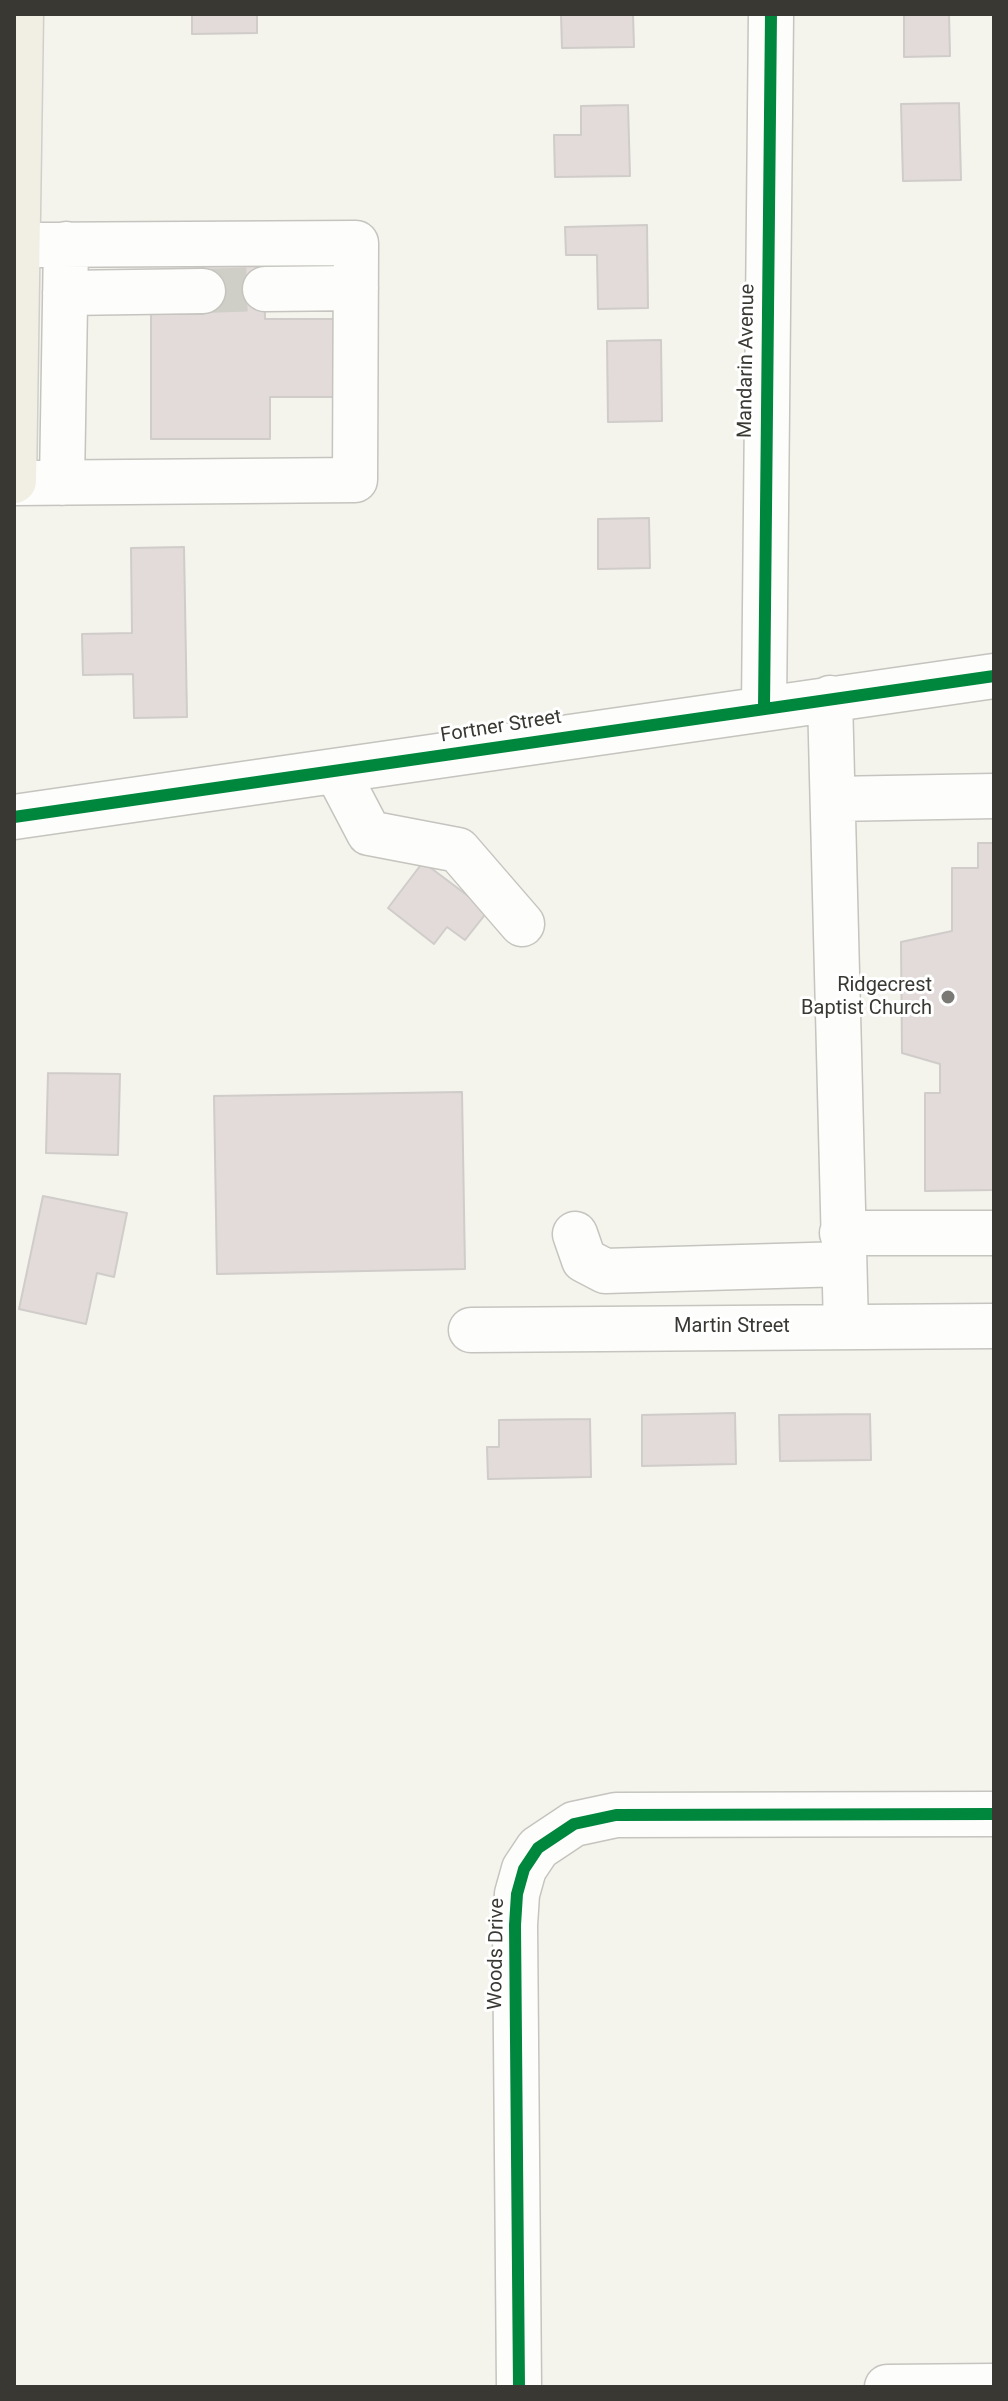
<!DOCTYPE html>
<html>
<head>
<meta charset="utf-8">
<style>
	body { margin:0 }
	#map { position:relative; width:1008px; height:2401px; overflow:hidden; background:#f4f3ec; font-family:Roboto,sans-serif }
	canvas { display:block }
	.frame { position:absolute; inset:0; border:16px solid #393833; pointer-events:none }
</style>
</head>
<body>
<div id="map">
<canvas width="1008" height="2401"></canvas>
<div class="frame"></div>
</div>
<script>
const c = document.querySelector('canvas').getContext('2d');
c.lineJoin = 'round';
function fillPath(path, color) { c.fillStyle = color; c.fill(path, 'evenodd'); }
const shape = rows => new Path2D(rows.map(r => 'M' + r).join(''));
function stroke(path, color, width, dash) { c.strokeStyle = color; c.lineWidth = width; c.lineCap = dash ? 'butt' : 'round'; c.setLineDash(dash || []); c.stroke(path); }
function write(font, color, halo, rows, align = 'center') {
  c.font = font + ' Roboto,sans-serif'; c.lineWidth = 6; c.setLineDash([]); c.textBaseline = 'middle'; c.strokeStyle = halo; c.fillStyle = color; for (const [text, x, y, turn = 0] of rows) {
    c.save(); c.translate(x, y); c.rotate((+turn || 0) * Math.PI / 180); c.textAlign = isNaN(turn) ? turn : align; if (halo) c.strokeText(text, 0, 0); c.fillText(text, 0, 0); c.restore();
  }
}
const building = shape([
	[192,14,257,14,257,33,192,34,192,14],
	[561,14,633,14,634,47,562,48,561,14],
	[904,14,949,14,950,56,904,57,904,14],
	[959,103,961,180,903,181,901,104,959,103],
	[628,105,630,176,555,177,554,135,581,135,581,106,628,105],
	[647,225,648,308,598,309,597,255,566,255,565,227,647,225],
	[203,261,264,261,265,319,345,319,346,397,270,397,270,439,151,439,151,314,203,314,203,261],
	[661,340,662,421,608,422,607,341,661,340],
	[649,518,650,568,598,569,598,519,649,518],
	[184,547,187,717,134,718,133,674,83,675,82,634,132,633,131,548,184,547],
	[978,843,994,843,994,1190,925,1191,925,1093,940,1093,940,1064,902,1053,901,942,952,931,952,868,978,868,978,843],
	[423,862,488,911,465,940,447,927,434,944,388,908,423,862],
	[48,1073,120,1074,118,1155,46,1153,48,1073],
	[462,1092,465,1269,217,1274,214,1096,462,1092],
	[43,1196,127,1213,114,1277,97,1273,86,1324,19,1309,43,1196],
	[735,1413,736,1464,642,1466,642,1415,735,1413],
	[870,1414,871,1460,780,1461,779,1415,870,1414],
	[590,1419,591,1477,488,1479,487,1447,499,1447,499,1420,590,1419]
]);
fillPath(building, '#e2dbda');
stroke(building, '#cfccc9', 2);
stroke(shape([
	[203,291,265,289]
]), '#cfcec7', 44, [44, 22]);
const minor = shape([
	[265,289,356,288],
	[65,293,203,291],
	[14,483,355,480,356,243,19,245],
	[62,483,66,244],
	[830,698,846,1327],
	[764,708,771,14],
	[337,772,369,833,458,850,522,924],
	[833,799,994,796],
	[14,817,994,676],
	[842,1233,994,1233],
	[575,1234,584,1260,605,1271,844,1264],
	[471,1330,994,1326],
	[519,2387,515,1925,517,1894,524,1869,538,1848,574,1824,616,1815,994,1814],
	[887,2387,994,2386]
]);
const major = shape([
	[14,481,21,14]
]);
stroke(minor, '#c5c4be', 47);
stroke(major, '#d0cfcb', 47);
stroke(minor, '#fdfdfc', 44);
stroke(major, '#f1eee3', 44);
stroke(shape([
	[764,708,771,14],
	[14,817,994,676],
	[519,2387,515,1925,517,1894,524,1869,538,1848,574,1824,616,1815,994,1814]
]), '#00873e', 12);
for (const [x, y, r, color] of [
	[948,997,8,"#7a7974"]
]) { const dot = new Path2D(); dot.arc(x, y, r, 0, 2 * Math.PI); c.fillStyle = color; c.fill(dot); stroke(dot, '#fff', 3); }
write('20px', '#393833', '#fff', [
	["Mandarin Avenue",747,361,-89],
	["Fortner Street",501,727,-9],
	["Martin Street",732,1327],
	["Woods Drive",497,1954,-89]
]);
write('20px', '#393833', '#fff', [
	["Ridgecrest",932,986],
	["Baptist Church",932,1009]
], 'right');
</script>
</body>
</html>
